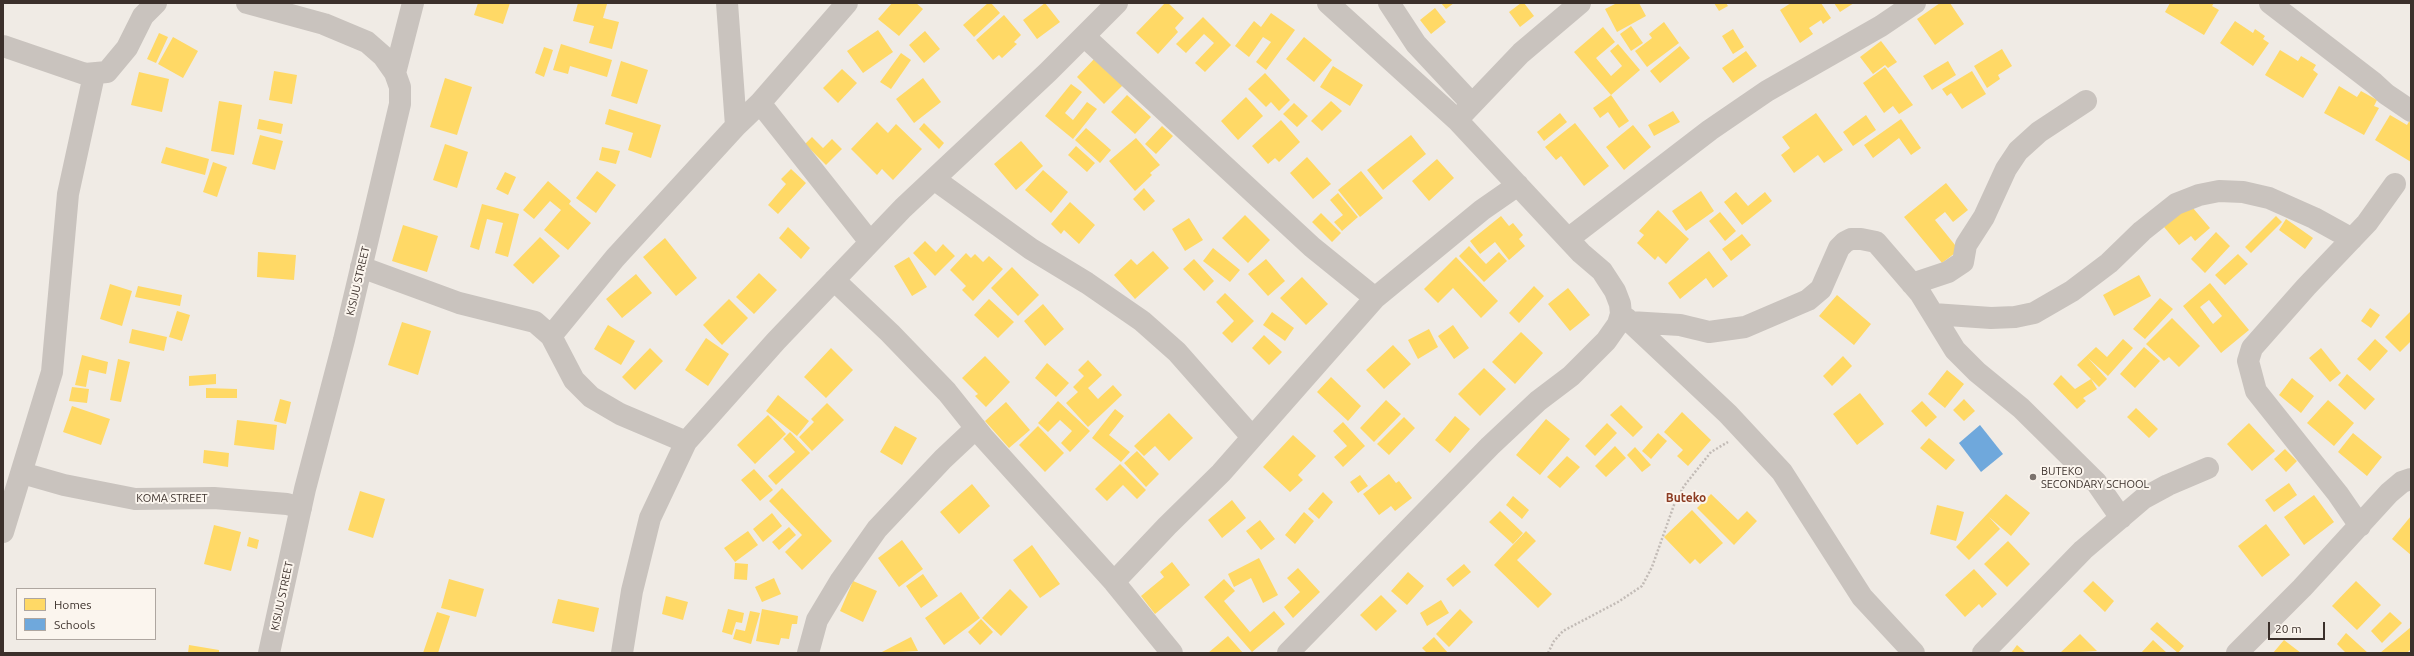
<!DOCTYPE html>
<html>
<head>
<meta charset="utf-8">
<style>
	body { margin:0 }
	#map { position:relative; width:2414px; height:656px; overflow:hidden; background:#f0ebe5; font-family:Ubuntu,sans-serif }
	canvas { display:block }
	.frame { position:absolute; inset:0; border:4px solid #3b302b; pointer-events:none }
	.legend { position:absolute; left:16px; top:588px; width:140px; height:52px; box-sizing:border-box; background:#fbf5ee; border:1px solid #aea6a0; margin:0; padding:5px 7px; list-style:none; font-size:12px; color:#3b302b }
	.legend li { display:flex; align-items:center; gap:8px; height:20px }
	.legend b { width:20px; border:1px solid #aea6a0 }
	.scale { position:absolute; left:2268px; top:622px; width:57px; height:18px; box-sizing:border-box; border:2px solid #3b302b; border-top:0; padding-left:5px; font-size:12px; line-height:14px; white-space:nowrap; color:#3b302b; -webkit-text-stroke:3px #fbf5ee; paint-order:stroke }
</style>
</head>
<body>
<div id="map">
<canvas width="2414" height="656"></canvas>
<div class="frame"></div>
<ul class="legend">
<li><b style="height:11px;background:#ffd966"></b>Homes</li>
<li><b style="height:11px;background:#6fa8dc"></b>Schools</li>
</ul>
<div class="scale">20 m</div>
</div>
<script>
const c = document.querySelector('canvas').getContext('2d');
c.lineJoin = 'round';
function fillPath(path, color) { c.fillStyle = color; c.fill(path, 'evenodd'); }
const shape = rows => new Path2D(rows.map(r => 'M' + r).join(''));
function stroke(path, color, width, dash) { c.strokeStyle = color; c.lineWidth = width; c.lineCap = dash ? 'butt' : 'round'; c.setLineDash(dash || []); c.stroke(path); }
function write(font, color, halo, rows, align = 'center') {
  c.font = font + ' Ubuntu,sans-serif'; c.lineWidth = 4; c.setLineDash([]); c.textBaseline = 'middle'; c.strokeStyle = halo; c.fillStyle = color; for (const [text, x, y, turn = 0] of rows) {
    c.save(); c.translate(x, y); c.rotate((+turn || 0) * Math.PI / 180); c.textAlign = isNaN(turn) ? turn : align; if (halo) c.strokeText(text, 0, 0); c.fillText(text, 0, 0); c.restore();
  }
}
fillPath(shape([
	[478,3,510,3,503,24,474,15],
	[578,3,607,4,603,18,619,22,612,49,589,43,594,26,573,21],
	[892,3,916,3,923,9,899,36,878,19],
	[988,3,991,3,1000,13,974,37,963,25],
	[1045,3,1060,22,1037,39,1023,20],
	[1165,3,1168,3,1184,18,1175,28,1178,32,1158,54,1136,33],
	[1441,3,1454,3,1446,9],
	[1521,3,1524,3,1534,16,1520,27,1509,12],
	[1617,3,1639,3,1646,16,1617,32,1605,9],
	[1714,3,1726,3,1728,6,1719,11],
	[1791,3,1821,3,1831,18,1823,24,1821,20,1809,28,1813,34,1800,43,1780,10],
	[1834,3,1854,3,1840,12],
	[1940,3,1950,3,1964,24,1935,45,1917,19],
	[2170,3,2214,3,2212,6,2219,10,2204,35,2165,12],
	[1435,8,1446,22,1431,34,1420,20],
	[1271,13,1295,30,1266,70,1256,62,1271,42,1263,37,1249,57,1235,46,1254,21,1261,27],
	[1004,15,1021,35,1014,42,1017,44,1002,58,999,55,993,60,976,40],
	[1203,17,1231,45,1205,72,1195,63,1214,43,1204,34,1186,53,1176,44],
	[2235,21,2253,33,2255,29,2265,36,2263,39,2269,43,2253,66,2220,43],
	[1664,22,1679,43,1647,67,1635,51,1652,38,1649,34],
	[1631,26,1643,43,1631,51,1620,34],
	[1603,27,1615,42,1596,58,1611,76,1622,66,1610,51,1618,44,1640,70,1611,95,1574,52],
	[1733,29,1744,47,1733,54,1722,36],
	[878,30,893,52,863,73,847,51],
	[925,31,940,49,924,63,909,45],
	[159,33,168,37,156,63,147,59],
	[173,37,198,51,183,78,158,64],
	[1304,37,1332,60,1314,82,1286,59],
	[1881,41,1897,62,1888,68,1885,65,1873,74,1860,57],
	[561,44,612,60,607,77,570,66,568,74,553,70],
	[1680,46,1690,58,1660,83,1650,71],
	[544,47,553,50,544,77,535,73],
	[2002,49,2012,66,1998,75,2000,79,1987,88,1974,66],
	[2280,50,2298,61,2301,56,2316,65,2313,70,2318,74,2303,98,2265,75],
	[1746,51,1757,66,1733,83,1722,68],
	[901,53,911,60,891,89,880,82],
	[1096,57,1123,85,1104,104,1077,77],
	[621,61,648,70,637,104,611,96],
	[1948,61,1956,75,1932,90,1923,76],
	[1333,66,1363,85,1350,106,1320,87],
	[1885,67,1913,105,1899,114,1893,106,1884,113,1863,83],
	[842,69,857,83,838,103,823,88],
	[274,71,297,75,292,104,269,100],
	[1972,71,1986,94,1962,109,1951,93,1947,96,1942,89],
	[139,72,169,79,162,112,131,105],
	[1265,73,1290,100,1279,111,1271,102,1266,107,1248,89],
	[445,78,472,87,457,135,430,127],
	[923,78,941,102,914,123,896,99],
	[1071,84,1082,92,1065,113,1073,120,1087,102,1097,109,1073,139,1045,116],
	[2339,86,2357,97,2361,91,2377,100,2374,106,2379,108,2364,135,2324,113],
	[1127,95,1151,117,1135,134,1111,112],
	[1611,95,1629,121,1619,128,1608,112,1600,118,1593,108],
	[1246,97,1263,116,1238,140,1221,121],
	[219,101,242,105,234,155,211,151],
	[1331,101,1342,111,1322,131,1311,121],
	[1294,103,1308,116,1297,127,1283,114],
	[609,109,661,125,651,158,628,150,633,133,605,124],
	[1673,111,1680,122,1654,136,1648,125],
	[1560,113,1567,122,1544,141,1537,132],
	[1816,113,1843,150,1824,163,1818,155,1794,173,1781,155,1790,148,1782,137],
	[1866,115,1876,130,1853,146,1843,132],
	[2390,115,2407,125,2411,118,2411,162,2375,140],
	[259,119,283,124,281,134,257,129],
	[1901,119,1921,148,1911,155,1899,138,1873,158,1864,145],
	[1281,120,1300,142,1279,162,1275,158,1268,164,1252,146],
	[877,122,888,133,896,124,922,149,893,180,882,169,877,175,851,149],
	[924,123,944,143,939,149,919,129],
	[1575,123,1609,166,1584,186,1561,156,1556,160,1545,147],
	[1633,125,1651,147,1624,170,1606,147],
	[1162,126,1173,136,1156,154,1145,144],
	[1086,128,1111,150,1100,163,1075,140],
	[260,135,283,141,275,170,252,164],
	[1411,135,1426,154,1383,190,1367,170],
	[812,137,823,148,832,139,842,149,826,165,805,144],
	[1136,138,1160,165,1150,173,1152,175,1135,191,1109,161],
	[1021,141,1043,166,1016,190,994,164],
	[445,144,468,152,457,188,433,180],
	[1076,146,1095,163,1087,172,1068,155],
	[166,147,209,159,205,175,161,163],
	[602,147,620,151,616,164,599,160],
	[1307,157,1331,184,1313,199,1290,173],
	[1437,159,1454,178,1429,201,1412,181],
	[213,162,227,167,217,197,203,192],
	[791,169,806,183,778,214,768,205,786,184,781,179],
	[1043,170,1068,192,1051,213,1025,190],
	[597,171,616,185,596,213,576,198],
	[1361,171,1383,198,1360,217,1338,190],
	[505,172,516,177,508,195,496,189],
	[548,181,571,201,569,204,591,223,568,250,544,230,561,210,550,201,534,219,523,210],
	[1946,183,1968,210,1953,222,1945,212,1935,220,1959,250,1942,263,1904,217],
	[1144,188,1155,201,1144,211,1133,199],
	[1701,191,1714,211,1686,231,1672,211],
	[1736,192,1748,206,1765,192,1772,201,1742,225,1724,202],
	[1338,193,1358,217,1342,231,1334,222,1343,215,1330,200],
	[2187,201,2210,228,2195,241,2191,236,2179,245,2164,227],
	[1070,202,1095,225,1079,244,1064,230,1061,234,1051,224],
	[482,204,519,214,508,257,495,253,503,223,487,219,479,250,470,247],
	[1658,210,1689,239,1666,264,1658,256,1655,260,1637,243,1644,235,1639,231],
	[1720,212,1736,231,1725,241,1709,221],
	[1321,213,1341,233,1332,242,1312,222],
	[1245,215,1270,240,1248,263,1222,238],
	[1501,216,1509,226,1513,223,1523,235,1519,239,1525,246,1509,260,1495,242,1480,254,1470,241],
	[2276,216,2282,222,2251,253,2245,247],
	[1189,218,1203,240,1185,251,1172,229],
	[2286,219,2313,238,2305,249,2279,230],
	[403,225,438,236,427,272,392,261],
	[788,227,810,248,801,259,779,238],
	[2216,232,2230,246,2205,273,2191,259],
	[1742,234,1751,245,1731,261,1722,249],
	[540,237,560,256,533,284,513,265],
	[665,238,697,278,676,296,643,257],
	[925,241,936,252,943,244,955,256,935,276,913,253],
	[1469,246,1486,264,1499,252,1507,261,1484,282,1459,256],
	[1213,248,1240,270,1230,282,1203,261],
	[1153,251,1169,268,1135,299,1114,275,1131,259,1137,265],
	[1709,251,1728,276,1713,288,1706,278,1680,299,1668,283],
	[258,252,296,255,294,280,257,277],
	[966,253,971,258,975,254,983,262,989,256,1003,269,973,301,962,290,966,286,950,270],
	[2238,254,2248,264,2225,285,2215,275],
	[909,257,927,287,912,296,894,266],
	[1456,257,1498,301,1481,318,1453,288,1438,303,1424,289],
	[1194,259,1214,281,1204,291,1183,269],
	[1266,259,1285,281,1268,296,1248,274],
	[1012,267,1039,295,1018,316,991,288],
	[759,273,777,290,754,314,736,297],
	[636,274,652,293,622,318,606,299],
	[2139,275,2151,296,2114,316,2103,295],
	[1302,277,1328,304,1306,325,1280,298],
	[2210,283,2249,330,2221,353,2183,306],
	[2209,300,2222,316,2213,324,2200,307],
	[110,284,132,291,122,326,100,319],
	[138,286,182,295,180,306,135,297],
	[1534,286,1544,296,1519,323,1509,313],
	[1568,288,1590,315,1570,331,1548,304],
	[1225,293,1254,321,1232,343,1222,333,1234,321,1216,302],
	[1837,295,1871,324,1854,345,1819,316],
	[2160,298,2173,309,2145,339,2133,329],
	[729,299,748,318,722,345,703,325],
	[989,299,1014,322,998,338,974,315],
	[1043,304,1064,329,1045,346,1024,321],
	[2370,308,2380,315,2371,328,2361,321],
	[177,311,190,315,182,341,169,337],
	[2411,311,2411,341,2400,352,2385,337],
	[1272,312,1294,328,1285,341,1263,325],
	[2172,318,2200,346,2179,367,2169,357,2164,361,2146,344],
	[402,322,431,331,418,375,388,365],
	[608,325,635,341,621,365,594,349],
	[1453,325,1469,348,1454,359,1438,336],
	[132,329,167,337,164,351,129,343],
	[1429,329,1438,347,1418,359,1408,340],
	[1521,332,1543,353,1515,384,1492,362],
	[1264,335,1282,352,1269,365,1252,348],
	[706,338,729,354,708,386,685,370],
	[2123,339,2133,348,2108,376,2088,358,2107,379,2099,387,2077,365,2096,347,2107,357],
	[2375,339,2388,351,2370,371,2357,359],
	[1393,345,1411,364,1384,389,1366,370],
	[2144,347,2160,361,2135,388,2120,374],
	[650,348,663,361,635,390,622,377],
	[831,348,853,370,826,398,804,377],
	[2321,348,2341,373,2330,382,2309,358],
	[82,355,108,362,106,374,89,370,86,387,75,385],
	[985,356,1010,382,986,407,975,396,978,394,962,378],
	[1843,356,1852,366,1832,386,1823,376],
	[118,359,130,362,121,402,110,400],
	[1088,360,1102,375,1088,388,1098,399,1113,385,1122,395,1088,427,1066,403,1078,392,1073,387,1084,376,1078,370],
	[1047,363,1069,383,1056,397,1035,378],
	[1484,368,1506,389,1480,416,1458,394],
	[1947,370,1964,384,1945,408,1928,394],
	[216,374,216,384,189,386,189,376],
	[2347,374,2375,399,2365,410,2338,385],
	[2061,375,2075,389,2091,379,2097,389,2083,398,2086,401,2077,409,2053,384],
	[1331,377,1361,406,1348,421,1317,392],
	[2292,378,2314,396,2301,413,2279,395],
	[72,387,89,389,87,403,69,401],
	[206,388,237,389,237,398,206,398],
	[1860,393,1884,424,1857,445,1833,414],
	[778,395,809,421,797,436,766,411],
	[280,399,291,402,286,424,274,421],
	[1964,399,1975,411,1964,421,1953,410],
	[1386,400,1401,414,1374,442,1360,428],
	[2328,400,2354,423,2334,446,2307,423],
	[1058,401,1090,431,1070,452,1061,443,1072,431,1060,420,1048,432,1038,423],
	[1922,401,1937,417,1926,427,1911,411],
	[1006,402,1030,430,1009,448,985,421],
	[827,403,844,420,812,451,799,437,814,422,811,419],
	[1621,405,1643,427,1633,437,1610,415],
	[72,406,110,419,101,445,63,432],
	[2136,408,2158,429,2149,438,2127,417],
	[1115,409,1124,416,1109,435,1130,452,1121,462,1092,438],
	[1682,412,1711,440,1688,466,1677,456,1683,450,1664,432],
	[1169,413,1193,438,1169,461,1155,446,1144,456,1134,446],
	[768,415,786,434,755,464,737,445],
	[1455,416,1470,429,1450,453,1435,440],
	[1404,417,1415,428,1389,455,1377,444],
	[1546,419,1570,439,1540,475,1516,455],
	[237,420,277,425,274,450,234,445],
	[1343,422,1365,446,1343,467,1334,457,1347,446,1333,431],
	[1607,423,1617,433,1595,456,1585,446],
	[2249,423,2275,451,2252,471,2227,444],
	[895,426,917,438,902,465,880,452],
	[1038,426,1064,453,1045,472,1019,445],
	[790,432,810,453,776,485,768,476,795,452,783,439],
	[1658,433,1667,441,1651,459,1642,451],
	[2353,433,2382,457,2367,476,2338,452],
	[1293,435,1316,456,1298,475,1303,480,1290,492,1263,467],
	[1929,438,1955,460,1946,470,1920,448],
	[1615,446,1626,458,1606,477,1595,466],
	[1635,447,1651,465,1642,472,1627,455],
	[2285,449,2297,461,2286,472,2274,459],
	[204,450,229,453,228,467,203,463],
	[1137,451,1159,474,1146,487,1124,463],
	[1567,456,1580,467,1560,488,1547,477],
	[1120,464,1146,490,1137,499,1123,485,1107,501,1095,489],
	[754,469,773,490,760,501,741,480],
	[1389,474,1396,483,1399,481,1412,498,1395,511,1391,506,1379,515,1363,494],
	[1360,475,1368,486,1358,493,1350,482],
	[2289,483,2297,495,2274,512,2265,500],
	[972,484,990,506,959,534,940,512],
	[782,488,832,541,802,570,785,552,802,535,769,501],
	[360,491,385,499,373,538,348,530],
	[1323,492,1333,502,1319,519,1308,509],
	[1711,494,1738,520,1747,511,1757,521,1734,545,1697,508],
	[2006,494,2030,513,2011,536,1989,517,2000,529,1969,560,1956,547],
	[2314,495,2334,522,2304,545,2284,517],
	[1513,496,1529,510,1522,519,1506,505],
	[1232,500,1246,518,1222,538,1208,520],
	[1937,505,1964,512,1956,541,1930,534],
	[1692,510,1723,543,1700,564,1695,559,1690,564,1664,537],
	[1500,511,1523,533,1513,544,1489,522],
	[1304,512,1314,521,1295,544,1285,535],
	[772,513,782,526,763,542,753,529],
	[2411,516,2411,555,2392,539],
	[1260,520,1275,539,1261,550,1246,531],
	[2266,524,2290,555,2262,577,2238,546],
	[214,525,241,532,231,571,204,564],
	[789,527,796,535,779,550,772,542],
	[748,531,758,545,735,562,724,548],
	[1526,531,1536,541,1517,560,1552,594,1538,608,1494,565],
	[249,537,259,540,257,549,247,546],
	[902,540,923,569,899,587,878,558],
	[2008,541,2030,564,2007,587,1984,564],
	[1032,545,1060,584,1040,598,1013,560],
	[1259,558,1278,595,1263,603,1251,578,1234,587,1228,574],
	[1172,562,1190,585,1155,614,1141,596,1164,577,1160,572],
	[735,563,748,564,747,580,734,579],
	[1464,564,1471,572,1453,587,1446,579],
	[1298,568,1320,592,1293,618,1284,607,1300,592,1287,578],
	[1974,569,1997,594,1982,608,1979,604,1965,617,1945,595],
	[1408,572,1424,586,1407,605,1391,591],
	[923,574,938,596,921,608,906,586],
	[774,578,781,594,762,602,755,587],
	[449,579,484,589,476,617,441,608],
	[1224,579,1235,591,1224,601,1250,632,1274,611,1285,624,1252,652,1204,597],
	[853,581,877,591,863,622,840,611],
	[2093,581,2114,601,2105,612,2083,591],
	[2356,581,2381,605,2357,630,2332,606],
	[1010,589,1028,607,1001,636,982,618],
	[961,592,980,618,944,645,925,618],
	[1381,595,1397,611,1376,631,1360,615],
	[666,596,688,602,683,620,662,614],
	[558,599,599,608,594,632,552,623],
	[1441,600,1449,613,1427,626,1420,613],
	[728,609,744,613,742,623,736,622,732,635,722,632],
	[762,609,798,616,797,624,792,624,789,639,781,638,779,645,756,641],
	[1460,609,1473,622,1449,647,1436,634],
	[750,611,760,613,751,644,733,639,736,629,745,631],
	[437,612,450,616,438,653,423,653],
	[2390,612,2402,623,2382,643,2371,631],
	[981,619,993,632,980,645,968,632],
	[2157,622,2184,646,2178,653,2150,629],
	[2411,627,2411,649,2407,653,2380,653],
	[2346,633,2368,653,2346,653,2337,644],
	[2080,634,2097,651,2060,653],
	[1228,636,1243,653,1208,653],
	[911,637,918,651,880,653],
	[1434,637,1448,653,1427,653,1422,648],
	[2153,640,2167,653,2141,653],
	[2284,640,2301,653,2273,653],
	[189,645,219,650,219,653,188,653],
	[2017,645,2026,653,2011,653]
]), '#ffd966');
fillPath(shape([
	[1980,425,2003,454,1981,472,1959,443]
]), '#6fa8dc');
stroke(shape([
	[1548,653,1554,641,1563,631,1618,602,1642,586,1652,567,1674,505,1684,486,1711,452,1728,442]
]), '#c2bbb6', 2.5, [2, 2]);
stroke(shape([
	[247,3,324,24,367,42,383,56,395,73,400,87,400,104,344,340,305,489,269,653],
	[727,3,736,126],
	[1389,3,1416,44,1472,104],
	[2270,3,2374,83,2386,94,2411,111],
	[1084,36,1312,247,1375,298],
	[3,46,85,74,107,72,127,48,143,16,156,3],
	[395,73,413,3],
	[760,103,870,242],
	[1457,120,1521,53,1580,3],
	[934,179,1031,249,1087,283,1142,321,1177,352,1252,437],
	[1568,239,1710,130,1767,91,1881,26,1915,3],
	[361,267,459,303,535,322,551,336,574,380,591,397,620,414,686,442],
	[834,280,890,333,947,392,983,437,1114,582,1172,653],
	[1912,284,1948,272,1963,262,1966,245,1984,217,2006,169,2018,151,2039,132,2086,101],
	[1933,314,1991,318,2015,317,2034,313,2072,291,2109,263,2142,231,2176,204,2199,195,2219,191,2243,192,2269,198,2314,218,2352,239],
	[1626,318,1728,414,1782,472,1862,597,1914,653],
	[1630,322,1680,325,1709,332,1745,327,1808,300,1821,289,1839,248,1845,242,1851,239,1861,239,1876,242,1920,293,1955,350,1977,372,2021,408,2096,482,2121,518],
	[551,336,615,258,736,126,760,103,847,3],
	[22,473,64,485,135,499,214,498,287,504,301,508],
	[2360,526,2338,494,2256,391,2248,361,2252,348,2306,287,2367,223,2395,184],
	[3,532,52,372,68,194,94,75],
	[1114,582,1167,526,1221,473,1375,298,1482,210,1518,185],
	[622,653,632,591,650,518,686,442,776,341,903,208,1048,72,1117,3],
	[808,653,817,620,841,580,877,529,943,459,976,428],
	[1288,653,1490,446,1538,401,1571,376,1606,341,1618,324,1621,314,1620,304,1615,291,1602,271,1581,253,1457,120,1328,3],
	[1983,653,2083,550,2144,498,2168,485,2208,468],
	[2237,653,2302,588,2389,493,2402,482,2411,479]
]), '#c9c3be', 22);
for (const [x, y, r, color] of [
	[2033,477,4,"#7a716c"]
]) { const dot = new Path2D(); dot.arc(x, y, r, 0, 2 * Math.PI); c.fillStyle = color; c.fill(dot); stroke(dot, '#fbf5ee', 1.5); }
write('11px', '#3b302b', '#fbf5ee', [
	["KISIJU STREET",358,281,-77],
	["KOMA STREET",172,498],
	["KISIJU STREET",282,596,-78]
]);
write('11px', '#3b302b', '#fbf5ee', [
	["BUTEKO",2041,471],
	["SECONDARY SCHOOL",2041,484]
], 'left');
write('bold 12px', '#8c3b22', '#fbf5ee', [
	["Buteko",1686,498]
]);
</script>
</body>
</html>
